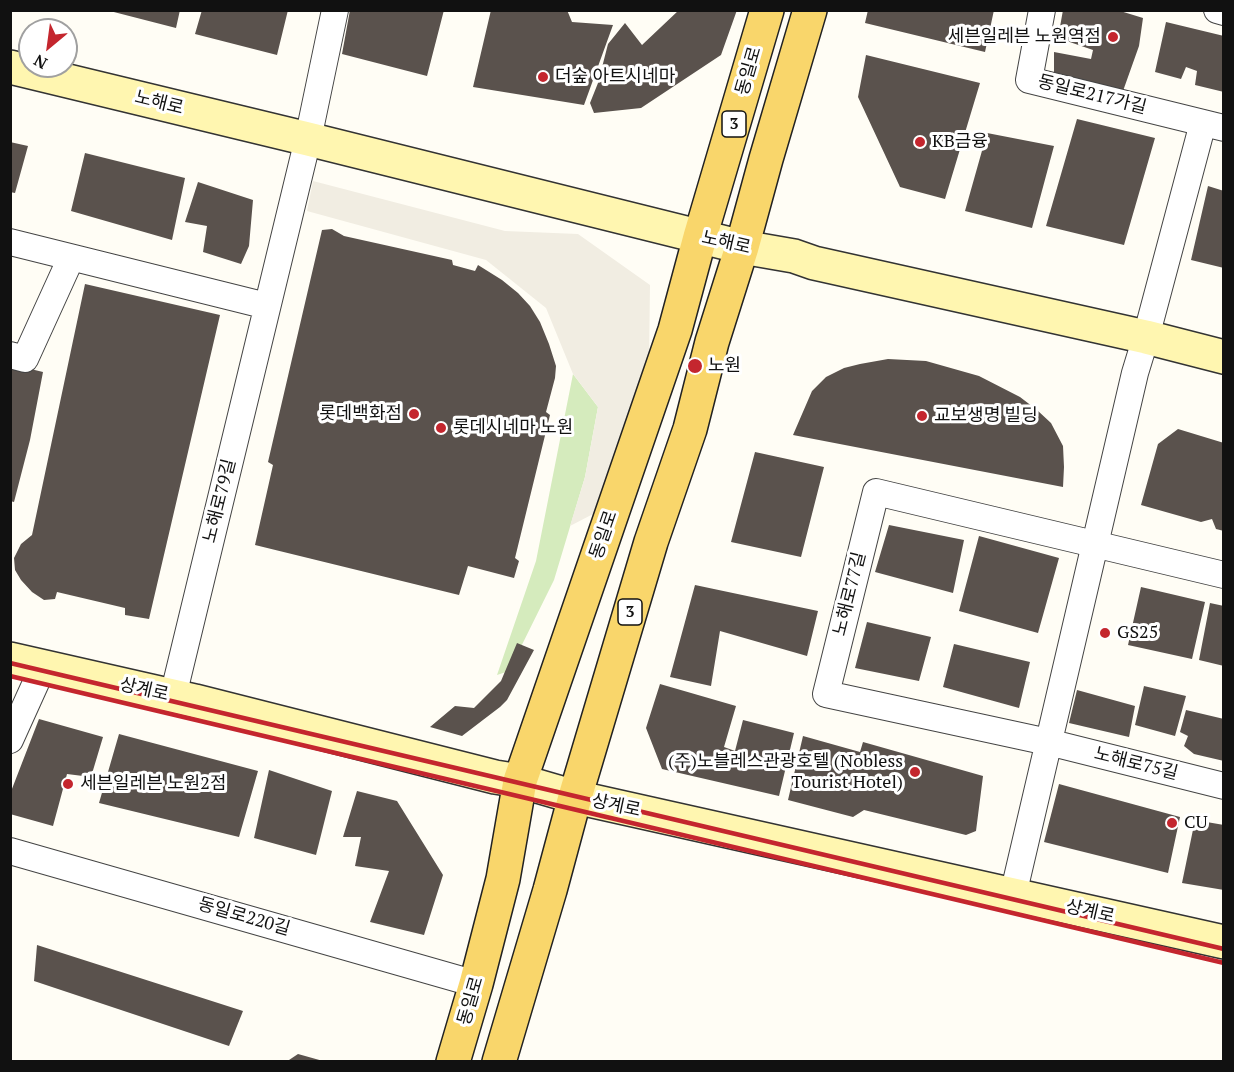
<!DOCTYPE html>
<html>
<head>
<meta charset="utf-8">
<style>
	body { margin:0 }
	#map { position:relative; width:1234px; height:1072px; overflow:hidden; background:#fffdf5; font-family:"PT Serif",serif }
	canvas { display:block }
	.frame { position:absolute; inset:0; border:12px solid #111; pointer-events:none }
	.north { position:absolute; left:18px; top:18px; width:60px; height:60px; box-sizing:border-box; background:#fff; border:2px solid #a0a0a0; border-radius:50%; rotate:209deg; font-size:16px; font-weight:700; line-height:24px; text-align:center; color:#111 }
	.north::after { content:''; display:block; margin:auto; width:21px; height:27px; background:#c4262e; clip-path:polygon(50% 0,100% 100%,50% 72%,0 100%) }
</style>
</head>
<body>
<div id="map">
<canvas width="1234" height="1072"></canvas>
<div class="frame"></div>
<div class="north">N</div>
</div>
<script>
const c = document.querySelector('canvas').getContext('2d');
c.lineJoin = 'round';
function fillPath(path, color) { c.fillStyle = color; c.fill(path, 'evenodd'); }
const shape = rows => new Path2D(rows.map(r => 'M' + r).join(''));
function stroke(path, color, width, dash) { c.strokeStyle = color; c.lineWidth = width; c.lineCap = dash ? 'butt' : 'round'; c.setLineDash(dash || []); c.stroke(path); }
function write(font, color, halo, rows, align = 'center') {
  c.font = font + ' "PT Serif","Noto Sans KR",serif'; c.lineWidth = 6; c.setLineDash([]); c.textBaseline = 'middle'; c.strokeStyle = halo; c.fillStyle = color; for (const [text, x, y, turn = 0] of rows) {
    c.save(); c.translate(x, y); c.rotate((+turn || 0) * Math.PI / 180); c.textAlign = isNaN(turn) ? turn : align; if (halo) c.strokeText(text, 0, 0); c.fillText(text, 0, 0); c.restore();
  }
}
fillPath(shape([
	[573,374,598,407,585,477,554,580,509,671,497,675,536,561]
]), '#d5ebbd');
fillPath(shape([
	[313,181,505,231,578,234,650,285,649,361,595,513,570,526,585,477,598,407,573,374,546,308,486,260,307,211]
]), '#f1ede2');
fillPath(shape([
	[106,10,180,10,176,28],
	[202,10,288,10,277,55,195,34],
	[350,10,444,10,427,76,342,54],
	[491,10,567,10,572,22,613,25,584,105,473,87],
	[679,10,737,10,721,55,641,108,594,113,590,103,598,83,608,44,625,23,642,45],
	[868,10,994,10,985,52,865,23],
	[1063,10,1117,10,1143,18,1139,46,1123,91,1054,73,1054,52,1091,59,1093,50,1058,38],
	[1166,22,1224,36,1224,92,1195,85,1197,71,1186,67,1181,79,1155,72],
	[866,55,980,83,945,199,900,187,858,97],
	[1077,119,1155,138,1124,245,1046,226],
	[987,133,1054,146,1032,228,965,211],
	[10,142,28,146,15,193,10,192],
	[85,153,185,178,172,240,71,211],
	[198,182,253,200,249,246,241,264,203,252,207,226,185,222],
	[1208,186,1224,191,1224,268,1191,260],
	[332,229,344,236,452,260,453,265,475,271,478,265,502,280,518,293,530,306,540,322,549,344,556,366,555,378,546,412,550,415,515,558,519,561,514,578,468,566,459,595,255,545,273,465,268,462,322,230],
	[85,284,220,315,149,619,125,615,125,608,57,592,55,599,44,600,32,592,21,580,15,570,14,558,21,544,32,535],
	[888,359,926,361,979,376,1020,397,1037,410,1051,423,1063,446,1064,467,1063,487,793,435,812,391,826,377,844,368,860,364],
	[10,364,43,372,30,440,14,502,10,501],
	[1178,429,1224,443,1224,531,1216,529,1212,519,1201,522,1141,505,1158,444],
	[755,452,824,467,801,557,731,542],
	[889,525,964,540,953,593,875,572],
	[979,536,1059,558,1038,633,959,611],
	[695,585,818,611,807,656,720,631,711,686,670,677],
	[1141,587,1205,602,1192,659,1128,645],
	[1210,603,1224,606,1224,666,1199,660],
	[867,622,931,637,919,681,855,668],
	[517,643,534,650,507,700,500,707,462,736,430,727,455,706,474,708,501,681],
	[954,644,1030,662,1019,708,943,687],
	[660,684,736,706,724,747,735,751,743,720,794,733,779,796,662,769,646,728],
	[1144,686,1186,696,1175,736,1135,725],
	[1077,690,1135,706,1129,737,1069,723],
	[1186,710,1224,719,1224,761,1194,754,1184,746,1188,736,1180,732],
	[39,719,103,737,91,777,67,774,53,826,10,814,10,794],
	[119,734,258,771,239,837,99,803],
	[803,736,860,752,863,742,983,776,976,831,966,835,864,810,853,817,788,800],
	[269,770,332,791,316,855,254,838],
	[1059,784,1180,817,1168,873,1044,842],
	[357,791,397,801,443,875,424,935,370,922,389,871,355,866,361,837,343,837],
	[1195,820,1224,825,1224,890,1182,883],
	[37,945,243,1011,229,1046,34,981],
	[298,1054,323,1061,322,1062,286,1062]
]), '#5a524d');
const street = shape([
	[1042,10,1029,80,1224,128],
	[1217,10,1224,12],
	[10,242,267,306],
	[10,355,25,359,71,258],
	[1224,575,876,492,826,694,1048,742,1224,786],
	[173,696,308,139,335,10],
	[10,740,43,667],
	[10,851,476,984],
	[1013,895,1135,373,1146,337,1203,123]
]);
const secondary = shape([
	[10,67,308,139,742,247,794,256,814,263,1146,337,1224,357],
	[10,659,195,701,495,777,520,781,575,797,1224,942]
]);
const primary = shape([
	[453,1062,476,984,503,879,520,781,675,330,700,237,767,10],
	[499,1062,550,890,575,797,651,542,690,429,712,342,742,247,766,159,810,10]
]);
stroke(street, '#444', 28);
stroke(secondary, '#333', 36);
stroke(primary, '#222', 36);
stroke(street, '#fff', 26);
stroke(secondary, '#fff6b0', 33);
stroke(primary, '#f9d66b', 33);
stroke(shape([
	[10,663,1224,949],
	[10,676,1224,963]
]), '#c4262e', 4.5);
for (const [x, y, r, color] of [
	[1113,37,6,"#c4262e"],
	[543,77,6,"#c4262e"],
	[920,142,6,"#c4262e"],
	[695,366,8,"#c4262e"],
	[414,414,6,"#c4262e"],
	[922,416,6,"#c4262e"],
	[441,428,6,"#c4262e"],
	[1105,633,6,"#c4262e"],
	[915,772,6,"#c4262e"],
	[68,784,6,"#c4262e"],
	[1172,823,6,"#c4262e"]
]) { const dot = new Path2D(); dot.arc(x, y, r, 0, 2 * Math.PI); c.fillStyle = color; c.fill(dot); stroke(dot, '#fff', 2); }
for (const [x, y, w] of [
	[734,124,24],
	[630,612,24]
]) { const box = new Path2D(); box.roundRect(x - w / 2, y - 13, w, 26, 4.5); c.fillStyle = '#fff'; c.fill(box); stroke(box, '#111', 1.5); }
write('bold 16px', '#111', null, [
	["3",734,124],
	["3",630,612]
]);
write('18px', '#111', '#fff', [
	["세븐일레븐 노원역점",1101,37,"right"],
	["더숲 아트시네마",555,77],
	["KB금융",932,142],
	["노원",708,366],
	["롯데백화점",402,414,"right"],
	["교보생명 빌딩",934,416],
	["롯데시네마 노원",453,428],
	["GS25",1117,633],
	["(주)노블레스관광호텔 (Nobless",903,762,"right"],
	["Tourist Hotel)",903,783,"right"],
	["세븐일레븐 노원2점",80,784],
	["CU",1184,823]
], 'left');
write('18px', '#111', '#fff', [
	["동일로",749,71,-74],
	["동일로217가길",1092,95,14],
	["노해로",159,103,14],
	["노해로",726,243,13],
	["노해로79길",220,501,-76],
	["동일로",604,535,-71],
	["노해로77길",850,594,-76],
	["상계로",144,690,13],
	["노해로75길",1136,764,14],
	["상계로",616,806,12],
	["상계로",1090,912,13],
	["동일로220길",244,917,16],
	["동일로",471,1001,-74]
]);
</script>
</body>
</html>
